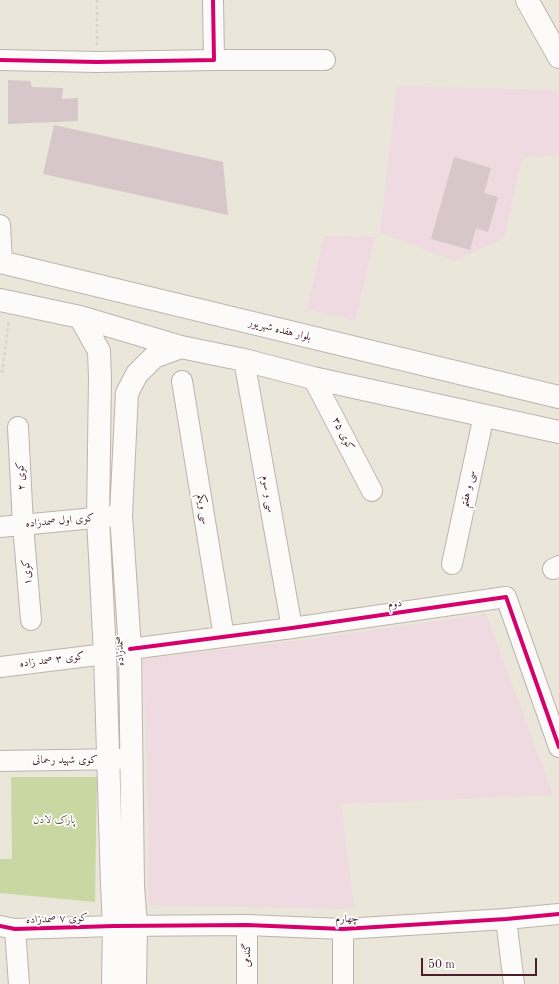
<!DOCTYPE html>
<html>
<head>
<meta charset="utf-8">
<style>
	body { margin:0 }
	#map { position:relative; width:559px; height:984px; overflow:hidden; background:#eae6da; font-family:"Old Standard TT",serif }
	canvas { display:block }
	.scale { position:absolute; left:421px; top:958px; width:116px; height:18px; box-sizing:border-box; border:2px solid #4a1f2b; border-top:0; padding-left:5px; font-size:12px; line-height:14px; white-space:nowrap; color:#4a1f2b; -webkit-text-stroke:3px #fff; paint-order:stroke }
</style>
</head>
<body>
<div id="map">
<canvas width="559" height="984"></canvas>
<div class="scale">50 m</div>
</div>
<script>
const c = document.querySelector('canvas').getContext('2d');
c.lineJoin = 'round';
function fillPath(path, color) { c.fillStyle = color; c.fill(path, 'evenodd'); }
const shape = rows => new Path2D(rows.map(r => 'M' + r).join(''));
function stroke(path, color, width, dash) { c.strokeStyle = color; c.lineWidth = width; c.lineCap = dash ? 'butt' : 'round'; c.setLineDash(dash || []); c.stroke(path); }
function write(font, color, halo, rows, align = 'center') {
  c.font = font + ' "Old Standard TT",Amiri,serif'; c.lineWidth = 3.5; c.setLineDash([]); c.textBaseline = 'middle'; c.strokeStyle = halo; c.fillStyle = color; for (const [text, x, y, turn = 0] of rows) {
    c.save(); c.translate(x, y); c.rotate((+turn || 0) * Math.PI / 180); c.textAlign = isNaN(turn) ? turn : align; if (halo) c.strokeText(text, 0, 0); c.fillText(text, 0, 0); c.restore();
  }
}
fillPath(shape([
	[397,86,555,90,559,97,559,155,522,158,504,238,454,261,380,232],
	[324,236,375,237,355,321,307,309],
	[486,614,553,795,341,804,354,909,148,905,149,829,143,659,319,638]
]), '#eedae0');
fillPath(shape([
	[11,777,97,777,95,902,0,893,0,859,12,859]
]), '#c9d8a2');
fillPath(shape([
	[8,80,30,81,32,87,63,88,62,99,78,98,78,121,8,124],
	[54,125,223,162,228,215,43,174],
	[454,157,491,168,484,193,498,197,488,232,476,228,470,250,431,239]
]), '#d7c7ca');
const minor = shape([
	[0,60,97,62,214,60,213,0],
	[214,60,325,60],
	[0,225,2,263],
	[244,360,292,628],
	[313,378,372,491],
	[182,381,224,637],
	[18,427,23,525,31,620],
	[0,527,115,516],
	[452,564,484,415],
	[553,569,559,566],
	[130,649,292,628,506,597,559,747],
	[0,667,105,654],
	[0,761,125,759],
	[506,919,514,984],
	[0,926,15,929,114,926,247,925,343,929,506,919,559,914],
	[15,929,19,984],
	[343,929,343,984],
	[247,984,247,925]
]);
const major = shape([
	[527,0,559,57],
	[0,262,559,397],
	[0,300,80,317,181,347,244,360,313,378,559,432],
	[80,317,99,351,100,378,98,518,105,654,112,885,114,926,113,984],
	[135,984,136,926,133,886,130,649,121,515,127,393,137,374,154,357,181,347]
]);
stroke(minor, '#bbb4ad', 22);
stroke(major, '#bbb4ad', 24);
stroke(shape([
	[97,0,97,45],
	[2,373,9,320]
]), '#d7d4d2', 2.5, [3, 3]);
stroke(minor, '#fcfbf9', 20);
stroke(major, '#fcfbf9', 22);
stroke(shape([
	[0,60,97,62,214,60,213,0],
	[130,649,292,628,506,597,559,747],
	[0,926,15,929,114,926,247,925,343,929,506,919,559,914]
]), '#d6006c', 4);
write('11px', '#4a1f2b', '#fff', [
	["بلوار هفده شهریور",280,330,14],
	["کوی ۳۵",343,434,63],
	["کوی ۲",21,476,-93],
	["سی و هفتم",468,489,-78],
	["سی و سوم",268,494,80],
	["سی ویکم",203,509,81],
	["کوی اول صمدزاده",60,521,-5],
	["کوی۱",27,572,-95],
	["دوم",395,604,-8],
	["صمدزاده",120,651,-92],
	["کوی ۳ صمد زاده",52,660,-7],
	["کوی شهید رحمانی",65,760],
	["کوی ۷ صمدزاده",57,919,-2],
	["چهارم",347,919,-1],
	["گندمی",247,955,-90]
]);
write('11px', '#685341', '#fff', [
	["پارک لادن",54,820]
]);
</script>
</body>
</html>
